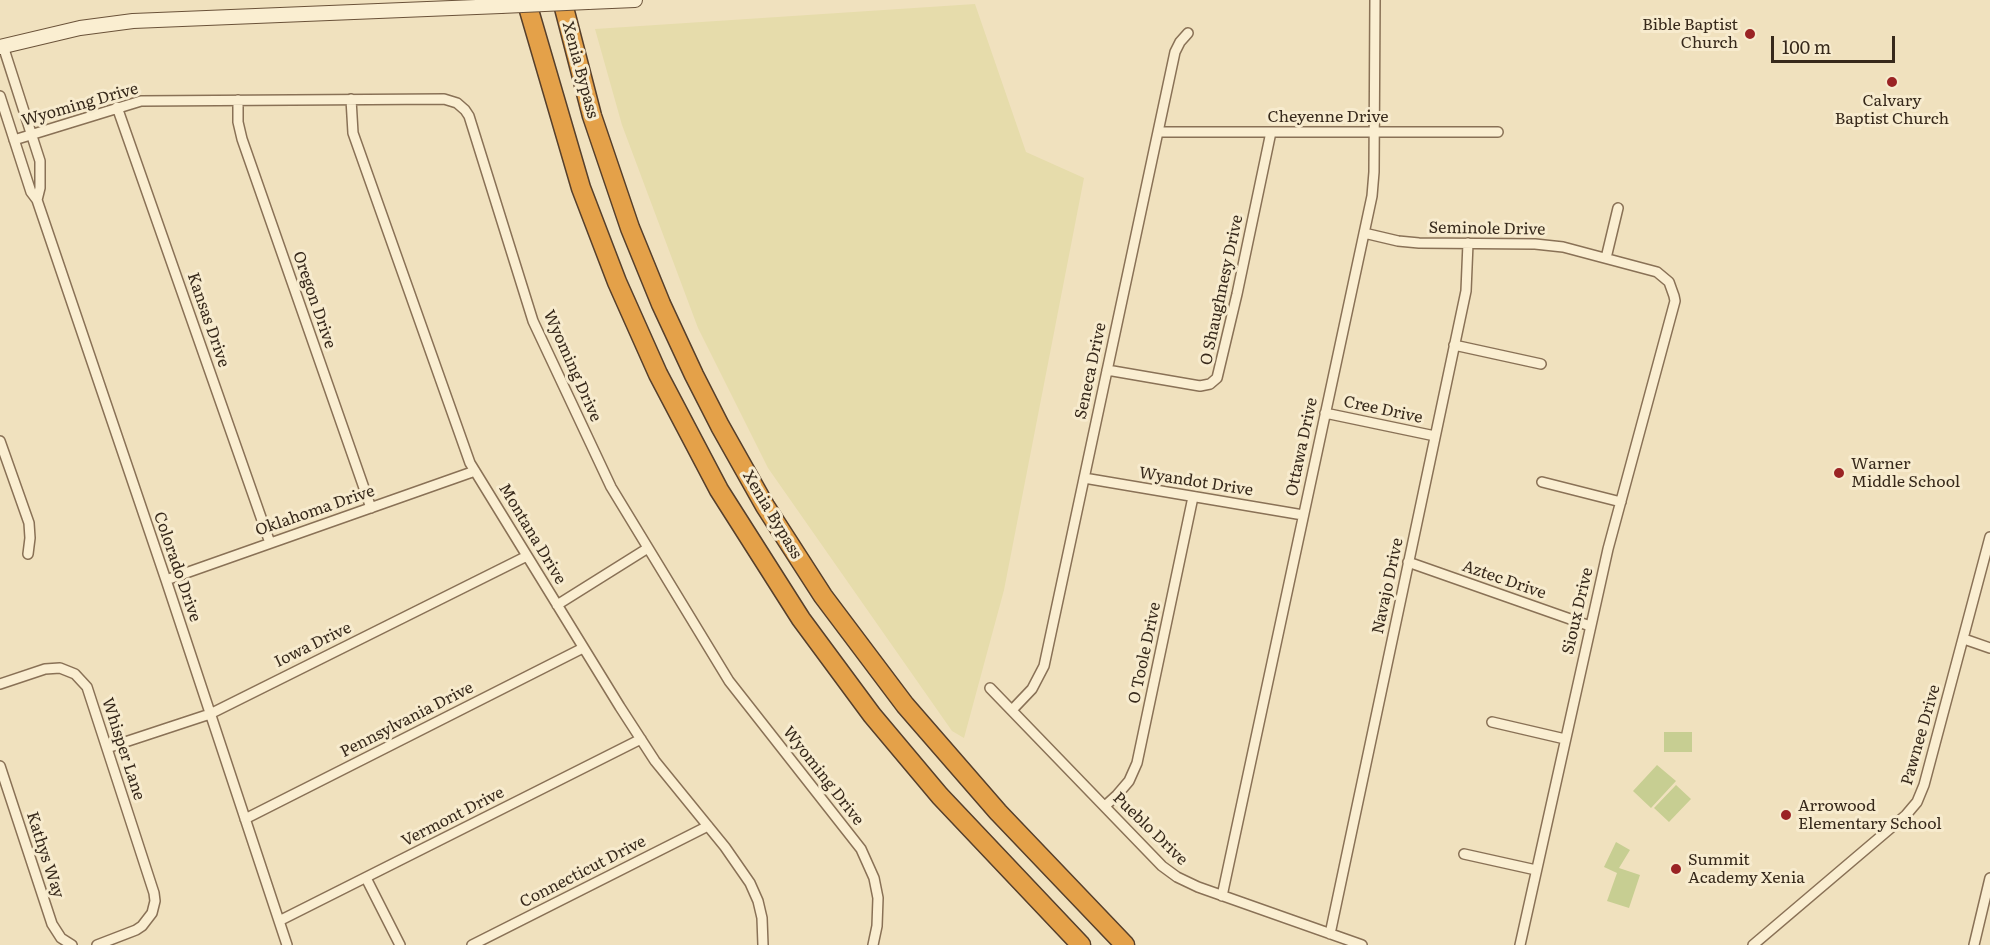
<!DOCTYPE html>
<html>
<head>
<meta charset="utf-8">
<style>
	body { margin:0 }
	#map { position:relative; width:1990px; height:945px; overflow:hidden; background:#f0e1be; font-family:Literata,serif }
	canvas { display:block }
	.scale { position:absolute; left:1771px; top:36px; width:124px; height:27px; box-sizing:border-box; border:3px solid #37291b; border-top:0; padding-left:8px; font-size:18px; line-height:21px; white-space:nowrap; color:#37291b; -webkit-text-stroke:4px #f7ebce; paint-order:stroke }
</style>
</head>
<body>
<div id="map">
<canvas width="1990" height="945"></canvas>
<div class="scale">100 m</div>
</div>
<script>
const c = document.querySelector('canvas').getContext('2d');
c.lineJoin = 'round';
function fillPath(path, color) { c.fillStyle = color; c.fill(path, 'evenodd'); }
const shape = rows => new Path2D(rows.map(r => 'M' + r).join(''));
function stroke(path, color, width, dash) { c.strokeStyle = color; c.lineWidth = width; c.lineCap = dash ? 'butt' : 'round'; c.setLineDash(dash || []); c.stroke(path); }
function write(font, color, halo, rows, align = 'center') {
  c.font = font + ' Literata,serif'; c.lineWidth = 6; c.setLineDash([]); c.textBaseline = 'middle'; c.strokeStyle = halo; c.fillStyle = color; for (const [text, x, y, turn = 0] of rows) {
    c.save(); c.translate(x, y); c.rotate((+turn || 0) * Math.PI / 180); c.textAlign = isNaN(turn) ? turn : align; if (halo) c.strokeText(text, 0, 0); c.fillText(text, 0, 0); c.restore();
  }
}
fillPath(shape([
	[975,4,1026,152,1084,178,1004,590,964,738,952,731,768,468,698,328,622,125,595,29]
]), '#e6dcab');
fillPath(shape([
	[1664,732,1692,732,1692,752,1664,752],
	[1657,765,1676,781,1651,808,1633,791],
	[1676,785,1691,799,1669,822,1654,808],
	[1616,842,1630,850,1619,868,1640,875,1629,908,1607,901,1617,873,1604,867]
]), '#c7ce92');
const street = shape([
	[3,46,40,161,40,188,37,200],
	[0,96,31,192,37,200,166,580,287,945],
	[351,99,353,133,470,463,620,707,655,761,725,847,750,883,758,901,762,918,763,945],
	[238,100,238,122,242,139,371,508],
	[117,107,270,543],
	[1158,132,1498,132],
	[14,140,141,101,444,99,457,103,465,110,469,116,533,321,611,487,729,681,861,849,874,878,878,898,877,926,873,945],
	[1364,233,1398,241,1419,243,1535,244,1563,247,1657,272,1669,282,1674,296,1675,301,1608,549,1520,945],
	[1606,258,1618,208],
	[1454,345,1541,364],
	[1107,370,1200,386,1210,384,1217,378,1237,294,1271,132],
	[1325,413,1435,436],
	[0,441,29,523,30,538,28,554],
	[1084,478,1303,515],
	[1542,482,1621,502],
	[1408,562,1590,626],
	[166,580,475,471],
	[557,605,648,548],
	[1964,639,1990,648],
	[0,684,45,669,60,668,75,674,87,687,154,893,155,901,152,913,142,926,136,930,97,945],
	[990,688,1162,866,1177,877,1198,887,1362,945],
	[1012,710,1032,689,1044,666,1175,52,1180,42,1188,33],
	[1492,722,1565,739],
	[107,748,210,714,527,556],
	[0,766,52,924,61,938,72,945],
	[1105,806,1117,795,1129,781,1137,763,1193,497],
	[245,819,583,648],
	[1464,854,1536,870],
	[366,878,400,945],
	[1222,896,1372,196,1374,172,1375,0],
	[279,921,641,739],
	[1330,934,1466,291,1468,243],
	[472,945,708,826],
	[1753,945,1906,815,1917,802,1924,785,1990,537],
	[1974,945,1990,878]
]);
const secondary = shape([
	[588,2,635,0],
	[0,47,80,28,133,21,501,6]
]);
const highway = shape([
	[526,0,581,188,617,282,658,374,719,490,801,619,872,715,940,796,1081,945],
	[562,0,592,116,630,228,661,304,694,375,720,426,765,506,823,596,905,705,998,812,1125,945]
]);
stroke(street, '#897156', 12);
stroke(secondary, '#6a5239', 16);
stroke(highway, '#563f2b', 21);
stroke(street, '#faeed1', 9);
stroke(secondary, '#faeed1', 14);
stroke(highway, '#e4a149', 18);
const secondaryBridge = shape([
	[501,6,588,2]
]);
stroke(secondaryBridge, '#6a5239', 16, []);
stroke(secondaryBridge, '#faeed1', 14);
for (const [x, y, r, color] of [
	[1750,34,6,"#9a2324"],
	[1892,82,6,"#9a2324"],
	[1839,473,6,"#9a2324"],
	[1786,815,6,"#9a2324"],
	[1676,869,6,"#9a2324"]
]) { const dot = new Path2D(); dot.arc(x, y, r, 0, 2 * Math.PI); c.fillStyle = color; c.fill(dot); stroke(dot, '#f7ebce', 2); }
write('16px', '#37291b', '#f7ebce', [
	["Bible Baptist",1738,25,"right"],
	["Church",1738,43,"right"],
	["Calvary",1892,101,"center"],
	["Baptist Church",1892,119,"center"],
	["Warner",1851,464],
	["Middle School",1851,482],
	["Arrowood",1798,806],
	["Elementary School",1798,824],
	["Summit",1688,860],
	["Academy Xenia",1688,878]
], 'left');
write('16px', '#37291b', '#f7ebce', [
	["Xenia Bypass",580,70,75],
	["Wyoming Drive",80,105,-16],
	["Cheyenne Drive",1328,117],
	["Seminole Drive",1487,229,1],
	["O Shaughnesy Drive",1222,290,-78],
	["Oregon Drive",314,300,71],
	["Kansas Drive",208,320,71],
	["Wyoming Drive",572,366,66],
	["Seneca Drive",1091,371,-78],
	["Cree Drive",1383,410,12],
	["Ottawa Drive",1302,447,-78],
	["Wyandot Drive",1196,482,9],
	["Oklahoma Drive",315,511,-19],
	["Xenia Bypass",772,515,59],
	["Montana Drive",532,534,59],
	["Colorado Drive",177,567,71],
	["Aztec Drive",1504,580,19],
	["Navajo Drive",1388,586,-78],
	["Sioux Drive",1578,611,-77],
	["Iowa Drive",313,645,-26],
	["O Toole Drive",1145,653,-78],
	["Pennsylvania Drive",407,720,-27],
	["Pawnee Drive",1921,735,-74],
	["Whisper Lane",123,749,72],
	["Wyoming Drive",823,776,52],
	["Vermont Drive",453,817,-27],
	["Pueblo Drive",1150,829,44],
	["Kathys Way",45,855,72],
	["Connecticut Drive",583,872,-27]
]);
</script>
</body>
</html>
